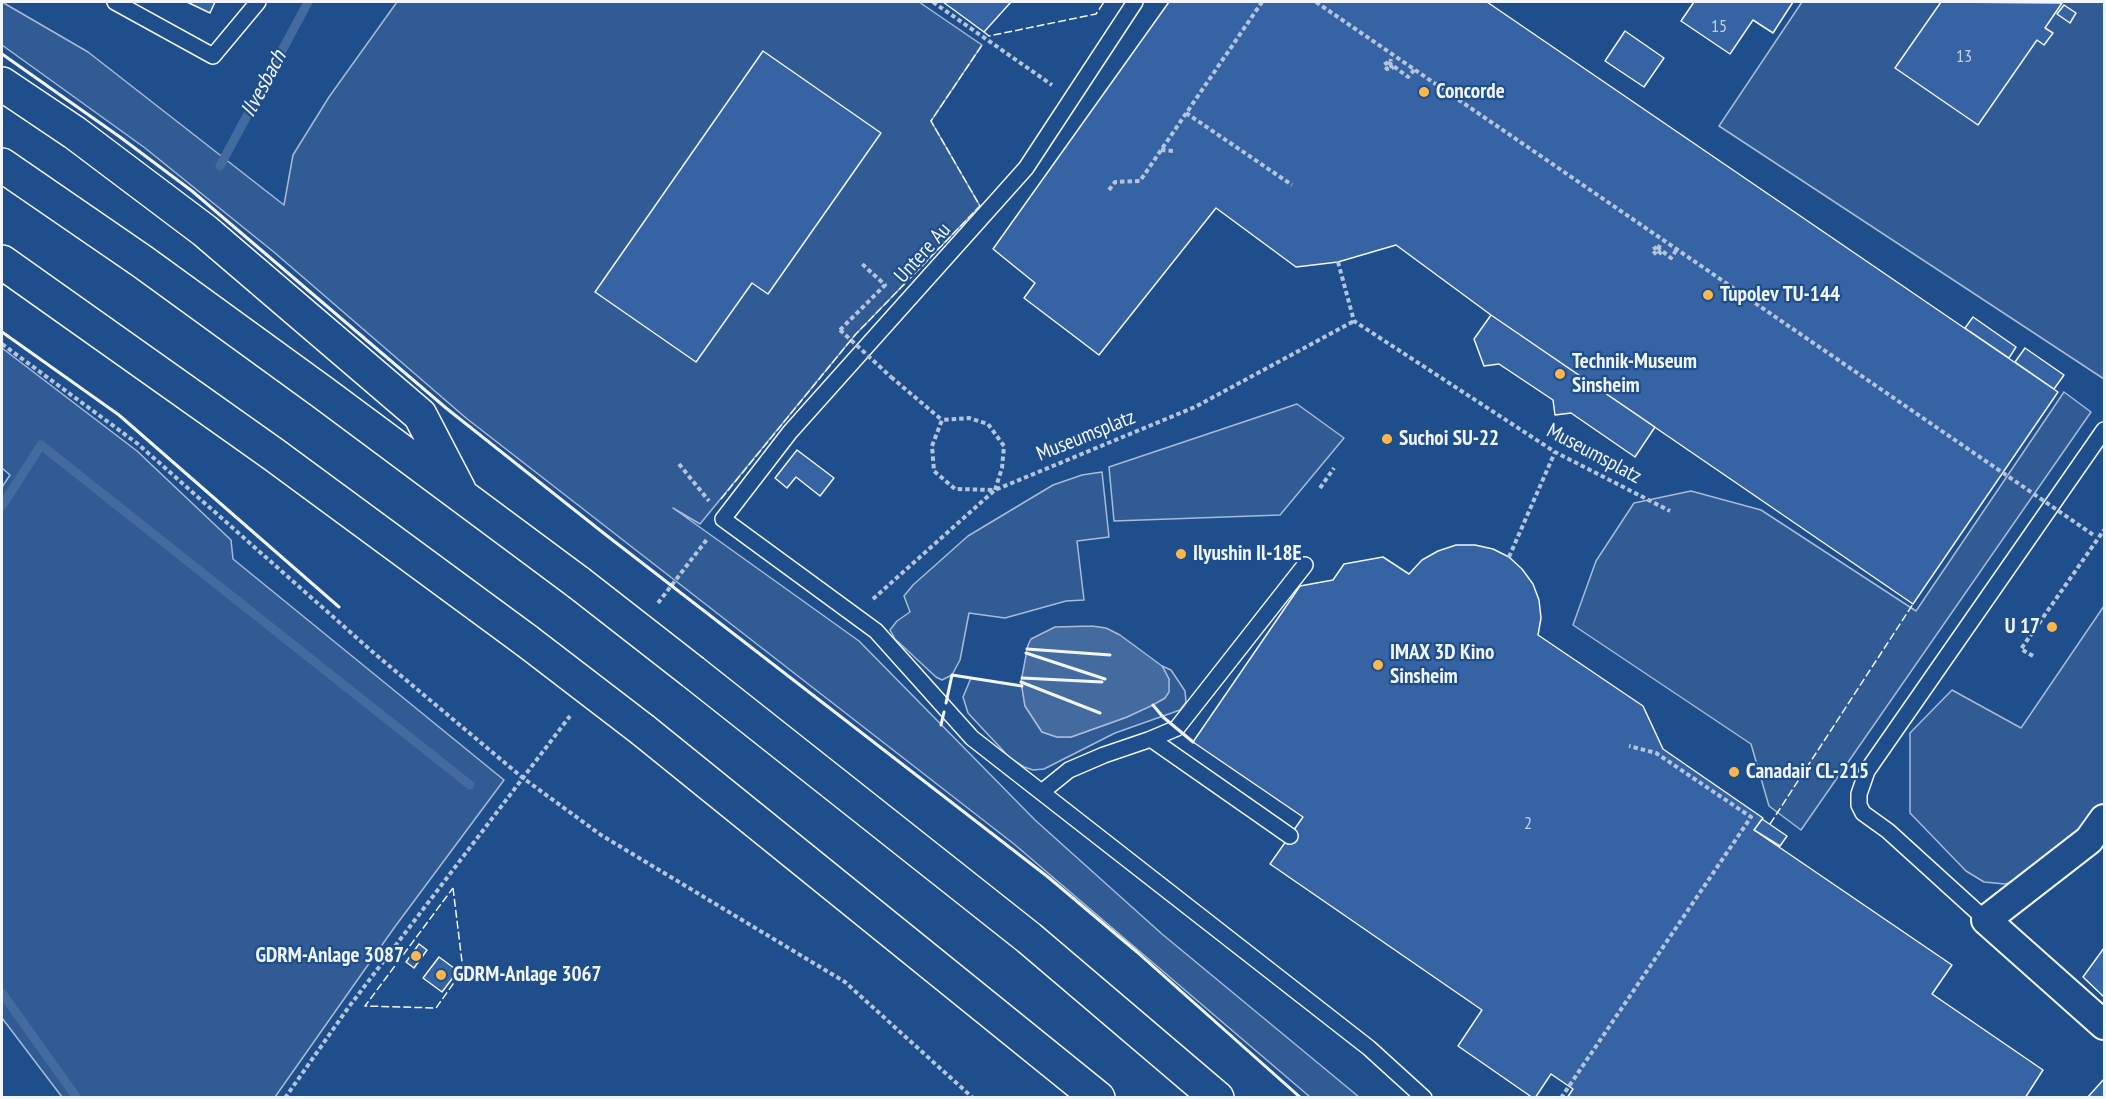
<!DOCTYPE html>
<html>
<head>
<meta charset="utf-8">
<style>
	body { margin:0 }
	#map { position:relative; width:2106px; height:1099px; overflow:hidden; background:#1f4e8c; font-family:"PT Sans Narrow",sans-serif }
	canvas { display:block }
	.frame { position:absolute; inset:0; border:3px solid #f2f6ff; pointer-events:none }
</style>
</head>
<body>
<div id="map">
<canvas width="2106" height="1099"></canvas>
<div class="frame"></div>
</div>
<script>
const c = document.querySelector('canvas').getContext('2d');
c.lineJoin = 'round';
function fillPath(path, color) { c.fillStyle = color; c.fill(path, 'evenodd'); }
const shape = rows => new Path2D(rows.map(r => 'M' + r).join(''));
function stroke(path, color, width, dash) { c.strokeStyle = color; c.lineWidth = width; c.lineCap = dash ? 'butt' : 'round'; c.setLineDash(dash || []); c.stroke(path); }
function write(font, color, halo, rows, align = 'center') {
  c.font = font + ' "PT Sans Narrow",sans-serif'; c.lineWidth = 4.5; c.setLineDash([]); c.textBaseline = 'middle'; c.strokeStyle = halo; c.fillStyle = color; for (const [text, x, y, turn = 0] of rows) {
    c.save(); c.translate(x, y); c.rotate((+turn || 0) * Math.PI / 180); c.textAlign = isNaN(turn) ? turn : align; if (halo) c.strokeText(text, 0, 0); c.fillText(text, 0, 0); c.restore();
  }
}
const built = shape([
	[2,2,88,52,284,205,293,155,329,97,397,2,919,2,982,45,931,121,980,206,855,335,700,524,673,508,859,641,1035,820,1162,934,1359,1097,1310,1097,1014,844,466,418,275,253,145,148,2,45,2,2],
	[1802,2,2104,2,2104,379,1719,126,1802,2],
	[2,348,137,451,231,540,233,559,504,780,394,928,275,1097,62,1097,2,1018,2,487,10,475,2,468,2,348],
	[2064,392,2091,412,1801,830,1769,806,1751,744,1573,625,1596,561,1634,503,1691,491,1761,510,1916,611,2064,392],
	[1297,404,1344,438,1280,515,1114,521,1109,467,1297,404],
	[1102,472,1109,537,1077,541,1084,600,1066,601,1005,618,969,613,960,660,952,675,942,680,936,677,895,639,890,630,897,621,910,612,904,596,913,585,968,536,1053,485,1082,475,1102,472],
	[2104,606,2104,809,2025,879,2005,884,1984,882,1966,871,1910,813,1910,733,1952,690,2021,728,2104,606],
	[1162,666,1171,670,1185,691,1186,702,1180,710,1115,733,1044,769,1033,770,1024,767,1010,758,968,713,963,697,971,678,1022,686,1025,706,1042,732,1057,737,1071,737,1127,717,1165,698,1169,679,1162,666]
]);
fillPath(built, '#305b95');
stroke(built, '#a8bbd7', 1.5);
const water = shape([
	[1092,626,1106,628,1120,635,1162,666,1169,679,1169,692,1165,698,1153,705,1127,717,1071,737,1057,737,1042,732,1025,706,1021,682,1028,645,1031,639,1055,627,1092,626]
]);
fillPath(water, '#446ba0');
stroke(water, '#a8bbd7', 1.5);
stroke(shape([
	[220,166,308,2],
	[2,506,41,445,470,785],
	[2,993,77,1098]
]), '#446ba0', 9);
const building = shape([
	[187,2,215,2,210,13,187,2],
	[943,2,1011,2,984,32,943,2],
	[1169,2,1487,2,2058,392,1913,604,1491,315,1396,245,1338,262,1296,267,1216,208,1099,355,1024,298,1035,283,993,249,1169,2],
	[1694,2,1793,2,1773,33,1753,20,1730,54,1681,21,1694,2],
	[1941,2,2062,3,2045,28,2053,33,2044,45,2037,40,1978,125,1895,68,1941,2],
	[2064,5,2076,13,2070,23,2057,14,2064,5],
	[1625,31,1664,58,1644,87,1605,61,1625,31],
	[763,51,881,133,768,294,752,283,696,362,595,292,763,51],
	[1491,315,1655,427,1635,457,1571,413,1555,415,1553,400,1499,364,1484,366,1474,339,1491,315],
	[1973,317,2016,347,2009,358,1965,328,1973,317],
	[2025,348,2064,375,2054,389,2015,362,2025,348],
	[797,450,834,478,820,496,796,477,787,488,775,478,797,450],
	[1456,545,1475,545,1493,549,1509,557,1522,569,1533,584,1539,600,1541,618,1538,635,1643,706,1663,749,1763,818,1754,830,1952,965,1932,994,2043,1070,2025,1098,1567,1098,1573,1089,1551,1074,1535,1098,1533,1098,1458,1046,1482,1010,1270,864,1303,817,1193,742,1300,586,1333,580,1344,564,1383,557,1409,574,1422,560,1438,551,1456,545],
	[1762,819,1787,836,1780,846,1754,830,1762,819],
	[419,944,427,950,414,968,406,962,419,944],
	[2104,948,2104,997,2083,977,2104,948],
	[439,957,458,971,442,992,423,978,439,957],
	[2104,1079,2104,1098,2087,1098,2104,1079]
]);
fillPath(building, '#3563a3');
stroke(building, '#f2f6ff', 1.5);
const lane = shape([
	[115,2,213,56,258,2],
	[1135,2,1026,168,790,432,723,519,876,631,972,738,1369,1048,1424,1098],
	[1151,739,1290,836],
	[1043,791,1069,770,1104,755,1151,739,1177,728,1305,565],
	[1986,920,1888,831,1863,813,1859,805,1859,794,1867,771,2104,430]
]);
const street = shape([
	[2104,819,2089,840,1986,920,2104,1025]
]);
const highway = shape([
	[2,84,75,133,205,231,420,415,459,490],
	[2,165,143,262,322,392,579,583],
	[2,262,273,454,527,641],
	[693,672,1029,938,1217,1098],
	[643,730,1098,1098]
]);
stroke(lane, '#f2f6ff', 18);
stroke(street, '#f2f6ff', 32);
stroke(highway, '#f2f6ff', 36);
stroke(shape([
	[933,2,1052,85],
	[1388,62,1384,65,1387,69,1392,68,1390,63,1391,59],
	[1186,113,1292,185],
	[1161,150,1174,151],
	[1109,190,1115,182,1140,181,1262,2],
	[1657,247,1652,250,1657,255,1660,253,1658,249,1660,245],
	[1338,262,1354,321,1555,452,1670,511],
	[840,330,885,285,860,262],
	[2,344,138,444,375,654,523,778,601,835,845,982,973,1098],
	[891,377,942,420,932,446,934,471,955,489,995,490,1002,468,1004,446,988,424,969,418,942,420],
	[679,464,709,501],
	[1320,488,1334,468],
	[1509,557,1555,452],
	[873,599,995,490,1195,407,1354,321],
	[658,603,708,538],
	[2033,656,2021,649,2104,530],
	[285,1098,348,1008,570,716],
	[1561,1098,1751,817,1656,753,1629,746]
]), '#b3c4dc', 4, [4.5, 3]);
stroke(lane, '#1f4e8c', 15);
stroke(street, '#1f4e8c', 28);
stroke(highway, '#1f4e8c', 33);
const highwayBridge = shape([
	[579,583,693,672],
	[527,641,643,730]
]);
stroke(highwayBridge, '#f2f6ff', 36, []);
stroke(shape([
	[1316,2,2095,536],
	[1388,62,1408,77,1415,69],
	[1657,247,1671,258,1677,249],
	[840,330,891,377]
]), '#b3c4dc', 4, [4.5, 3]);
stroke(highwayBridge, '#1f4e8c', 33);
stroke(shape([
	[984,32,989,36,1096,14,1104,2],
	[721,499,855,335,980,206,931,121,982,45],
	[1770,824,1913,604],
	[453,888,463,970,436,1008,365,1006,453,888]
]), '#f2f6ff', 1.5, [8, 3]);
stroke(shape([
	[2,54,120,137,192,191,446,408,606,535,1048,877,1137,952,1301,1098],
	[2,332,119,415,339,607],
	[1027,649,1110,655],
	[1026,653,1105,679],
	[1022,678,1102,682],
	[1021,682,1100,713],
	[946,703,952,675,1022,686],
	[1153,705,1163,717,1193,742],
	[941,725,944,712]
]), '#f2f6ff', 3);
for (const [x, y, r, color] of [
	[1424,92,6,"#ffb74d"],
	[1708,295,6,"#ffb74d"],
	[1560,374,6,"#ffb74d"],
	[1387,439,6,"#ffb74d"],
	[1181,554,6,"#ffb74d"],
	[2052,627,6,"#ffb74d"],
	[1378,665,6,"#ffb74d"],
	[1734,772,6,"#ffb74d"],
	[416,956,6,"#ffb74d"],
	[441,975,6,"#ffb74d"]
]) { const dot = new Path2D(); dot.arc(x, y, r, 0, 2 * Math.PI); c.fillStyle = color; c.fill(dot); stroke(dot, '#1f4e8c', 2); }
write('18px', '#c3d1e8', null, [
	["15",1719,27],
	["13",1964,57],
	["2",1528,824]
]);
write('bold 21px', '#f2f6ff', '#1f4e8c', [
	["Concorde",1436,92],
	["Tupolev TU-144",1720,295],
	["Technik-Museum",1572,362],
	["Sinsheim",1572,386],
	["Suchoi SU-22",1399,439],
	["Ilyushin Il-18E",1193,554],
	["U 17",2040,627,"right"],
	["IMAX 3D Kino",1390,653],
	["Sinsheim",1390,677],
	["Canadair CL-215",1746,772],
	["GDRM-Anlage 3087",404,956,"right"],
	["GDRM-Anlage 3067",453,975]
], 'left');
write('21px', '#f2f6ff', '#1f4e8c', [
	["Untere Au",923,253,-48],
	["Museumsplatz",1086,436,-22],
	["Museumsplatz",1594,454,28]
]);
write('italic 22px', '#f2f6ff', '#1f4e8c', [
	["Ilvesbach",264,84,-62]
]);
</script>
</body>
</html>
